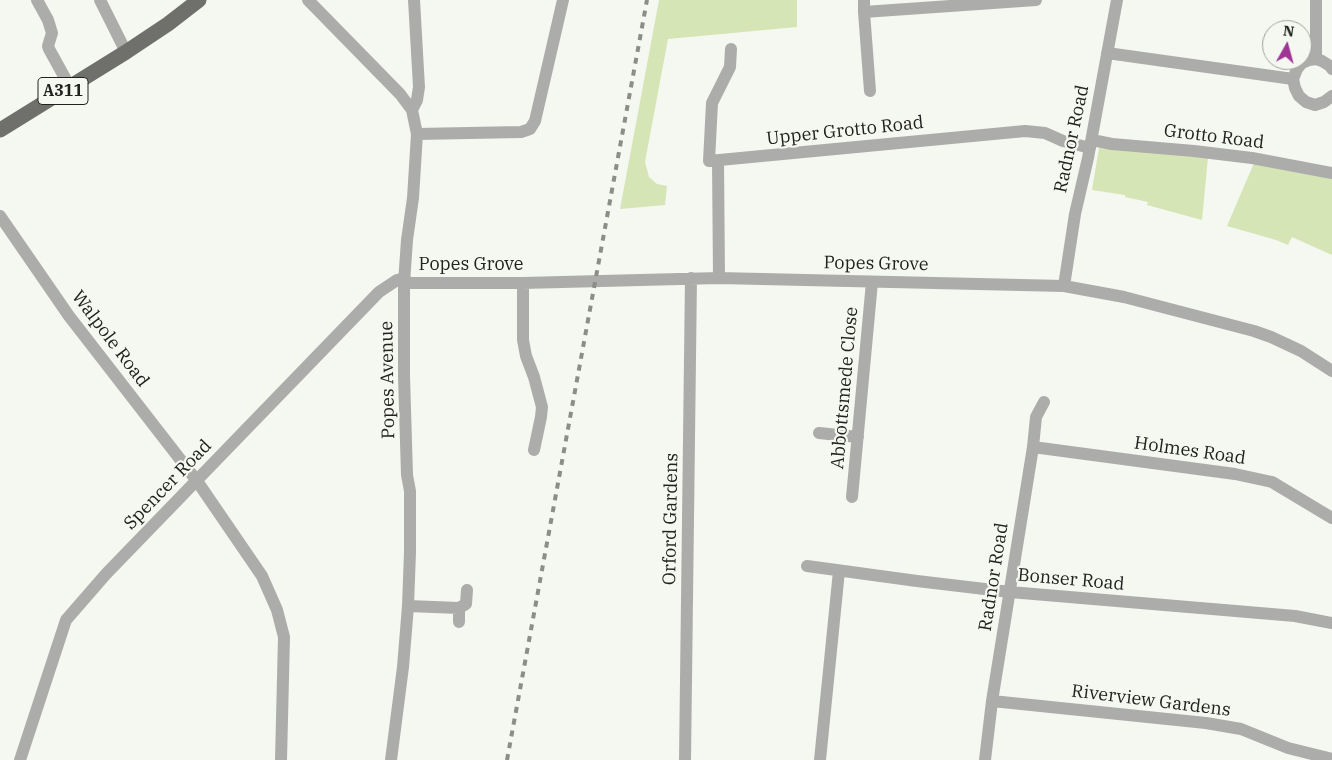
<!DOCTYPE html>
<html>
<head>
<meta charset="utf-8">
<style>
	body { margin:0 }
	#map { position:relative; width:1332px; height:760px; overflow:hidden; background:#f5f7f1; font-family:"IBM Plex Serif",serif }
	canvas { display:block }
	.north { position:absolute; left:1262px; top:20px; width:50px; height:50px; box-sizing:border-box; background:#f5f7f1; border:1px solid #a0a19d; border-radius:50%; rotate:7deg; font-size:14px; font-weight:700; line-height:20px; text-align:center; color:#21211f }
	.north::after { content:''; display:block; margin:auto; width:18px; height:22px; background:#9f3495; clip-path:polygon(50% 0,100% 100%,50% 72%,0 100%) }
</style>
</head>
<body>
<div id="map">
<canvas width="1332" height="760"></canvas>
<div class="north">N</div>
</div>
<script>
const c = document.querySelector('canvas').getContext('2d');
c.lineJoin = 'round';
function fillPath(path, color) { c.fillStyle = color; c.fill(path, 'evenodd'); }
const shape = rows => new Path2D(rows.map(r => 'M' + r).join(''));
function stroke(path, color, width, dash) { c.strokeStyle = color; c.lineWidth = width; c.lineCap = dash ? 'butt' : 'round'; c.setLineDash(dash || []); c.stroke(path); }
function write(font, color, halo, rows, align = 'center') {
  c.font = font + ' "IBM Plex Serif",serif'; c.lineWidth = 4.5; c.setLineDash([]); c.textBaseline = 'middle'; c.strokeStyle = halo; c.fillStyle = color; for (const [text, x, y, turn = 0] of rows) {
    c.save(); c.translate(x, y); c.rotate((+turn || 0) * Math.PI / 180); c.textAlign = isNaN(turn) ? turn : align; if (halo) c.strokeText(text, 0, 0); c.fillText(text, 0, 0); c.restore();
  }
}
fillPath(shape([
	[659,0,797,0,797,27,668,39,645,162,649,177,657,184,667,186,665,205,620,209],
	[1099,148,1208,157,1202,220,1147,205,1148,202,1125,197,1125,195,1092,190],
	[1254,163,1332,176,1332,255,1292,237,1288,245,1276,240,1227,226]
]), '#d6e5b5');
stroke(shape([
	[37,0,48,20,52,33,48,46,49,49,70,87],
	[100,0,126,52],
	[308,0,400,94,412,110],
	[864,0,864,12,870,91],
	[864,12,1036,0],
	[731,49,730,67,712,103,709,161,1025,131,1045,133,1063,141,1090,148],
	[1107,53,1293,79],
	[1316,59,1316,0],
	[1332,69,1330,66,1322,61,1316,59,1309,60,1302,63,1297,69,1293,79,1295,88,1299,96,1306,102,1315,105,1324,102,1332,96],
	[417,134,521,132,530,129,535,121,563,0],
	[1092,140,1112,144,1194,151,1252,158,1332,173],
	[718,161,719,278],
	[0,216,69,316,197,481,262,576,277,610,284,637,281,760],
	[404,283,523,283,719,278,1064,286,1124,297,1254,331,1271,337,1301,351,1332,371],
	[523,283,523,340,526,356,534,377,542,407,541,417,534,450],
	[1064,286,1075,214,1088,158,1117,0],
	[819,433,858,437],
	[1033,447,1235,474,1272,482,1332,518],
	[852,497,872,282],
	[807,566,917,581,1010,592,1295,616,1332,623],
	[408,606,459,608],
	[459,622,459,608,466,604,467,590],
	[992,701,1206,723,1241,729,1288,748,1332,759],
	[20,760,66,620,106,574,379,292,397,280,405,278],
	[391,760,403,667,408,606,410,552,410,491,407,475,404,376,404,283,407,240,413,198,417,134,412,110,417,100,419,87,414,0],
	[685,760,691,278],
	[820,760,839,571],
	[985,760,992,701,1033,447,1036,417,1044,402]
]), '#acadaa', 12);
stroke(shape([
	[0,130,126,52,168,24,199,0]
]), '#6f706c', 15);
stroke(shape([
	[507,760,647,0]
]), '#8c8d89', 4, [6, 6]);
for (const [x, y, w] of [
	[63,91,50]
]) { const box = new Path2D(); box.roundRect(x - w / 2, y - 13.5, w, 27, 4); c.fillStyle = '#f5f7f1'; c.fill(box); stroke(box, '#21211f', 1); }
write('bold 16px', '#21211f', null, [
	["A311",63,91]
]);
write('18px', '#21211f', '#f5f7f1', [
	["Upper Grotto Road",845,131,-6],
	["Grotto Road",1214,137,7],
	["Radnor Road",1072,139,-78],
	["Popes Grove",876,264,1],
	["Popes Grove",471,265],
	["Walpole Road",110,339,53],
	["Popes Avenue",388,380,-91],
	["Abbottsmede Close",845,388,-85],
	["Holmes Road",1190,451,8],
	["Spencer Road",168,485,-46],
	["Orford Gardens",671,519,-89],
	["Radnor Road",994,577,-81],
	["Bonser Road",1071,580,5],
	["Riverview Gardens",1151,701,7]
]);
</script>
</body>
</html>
